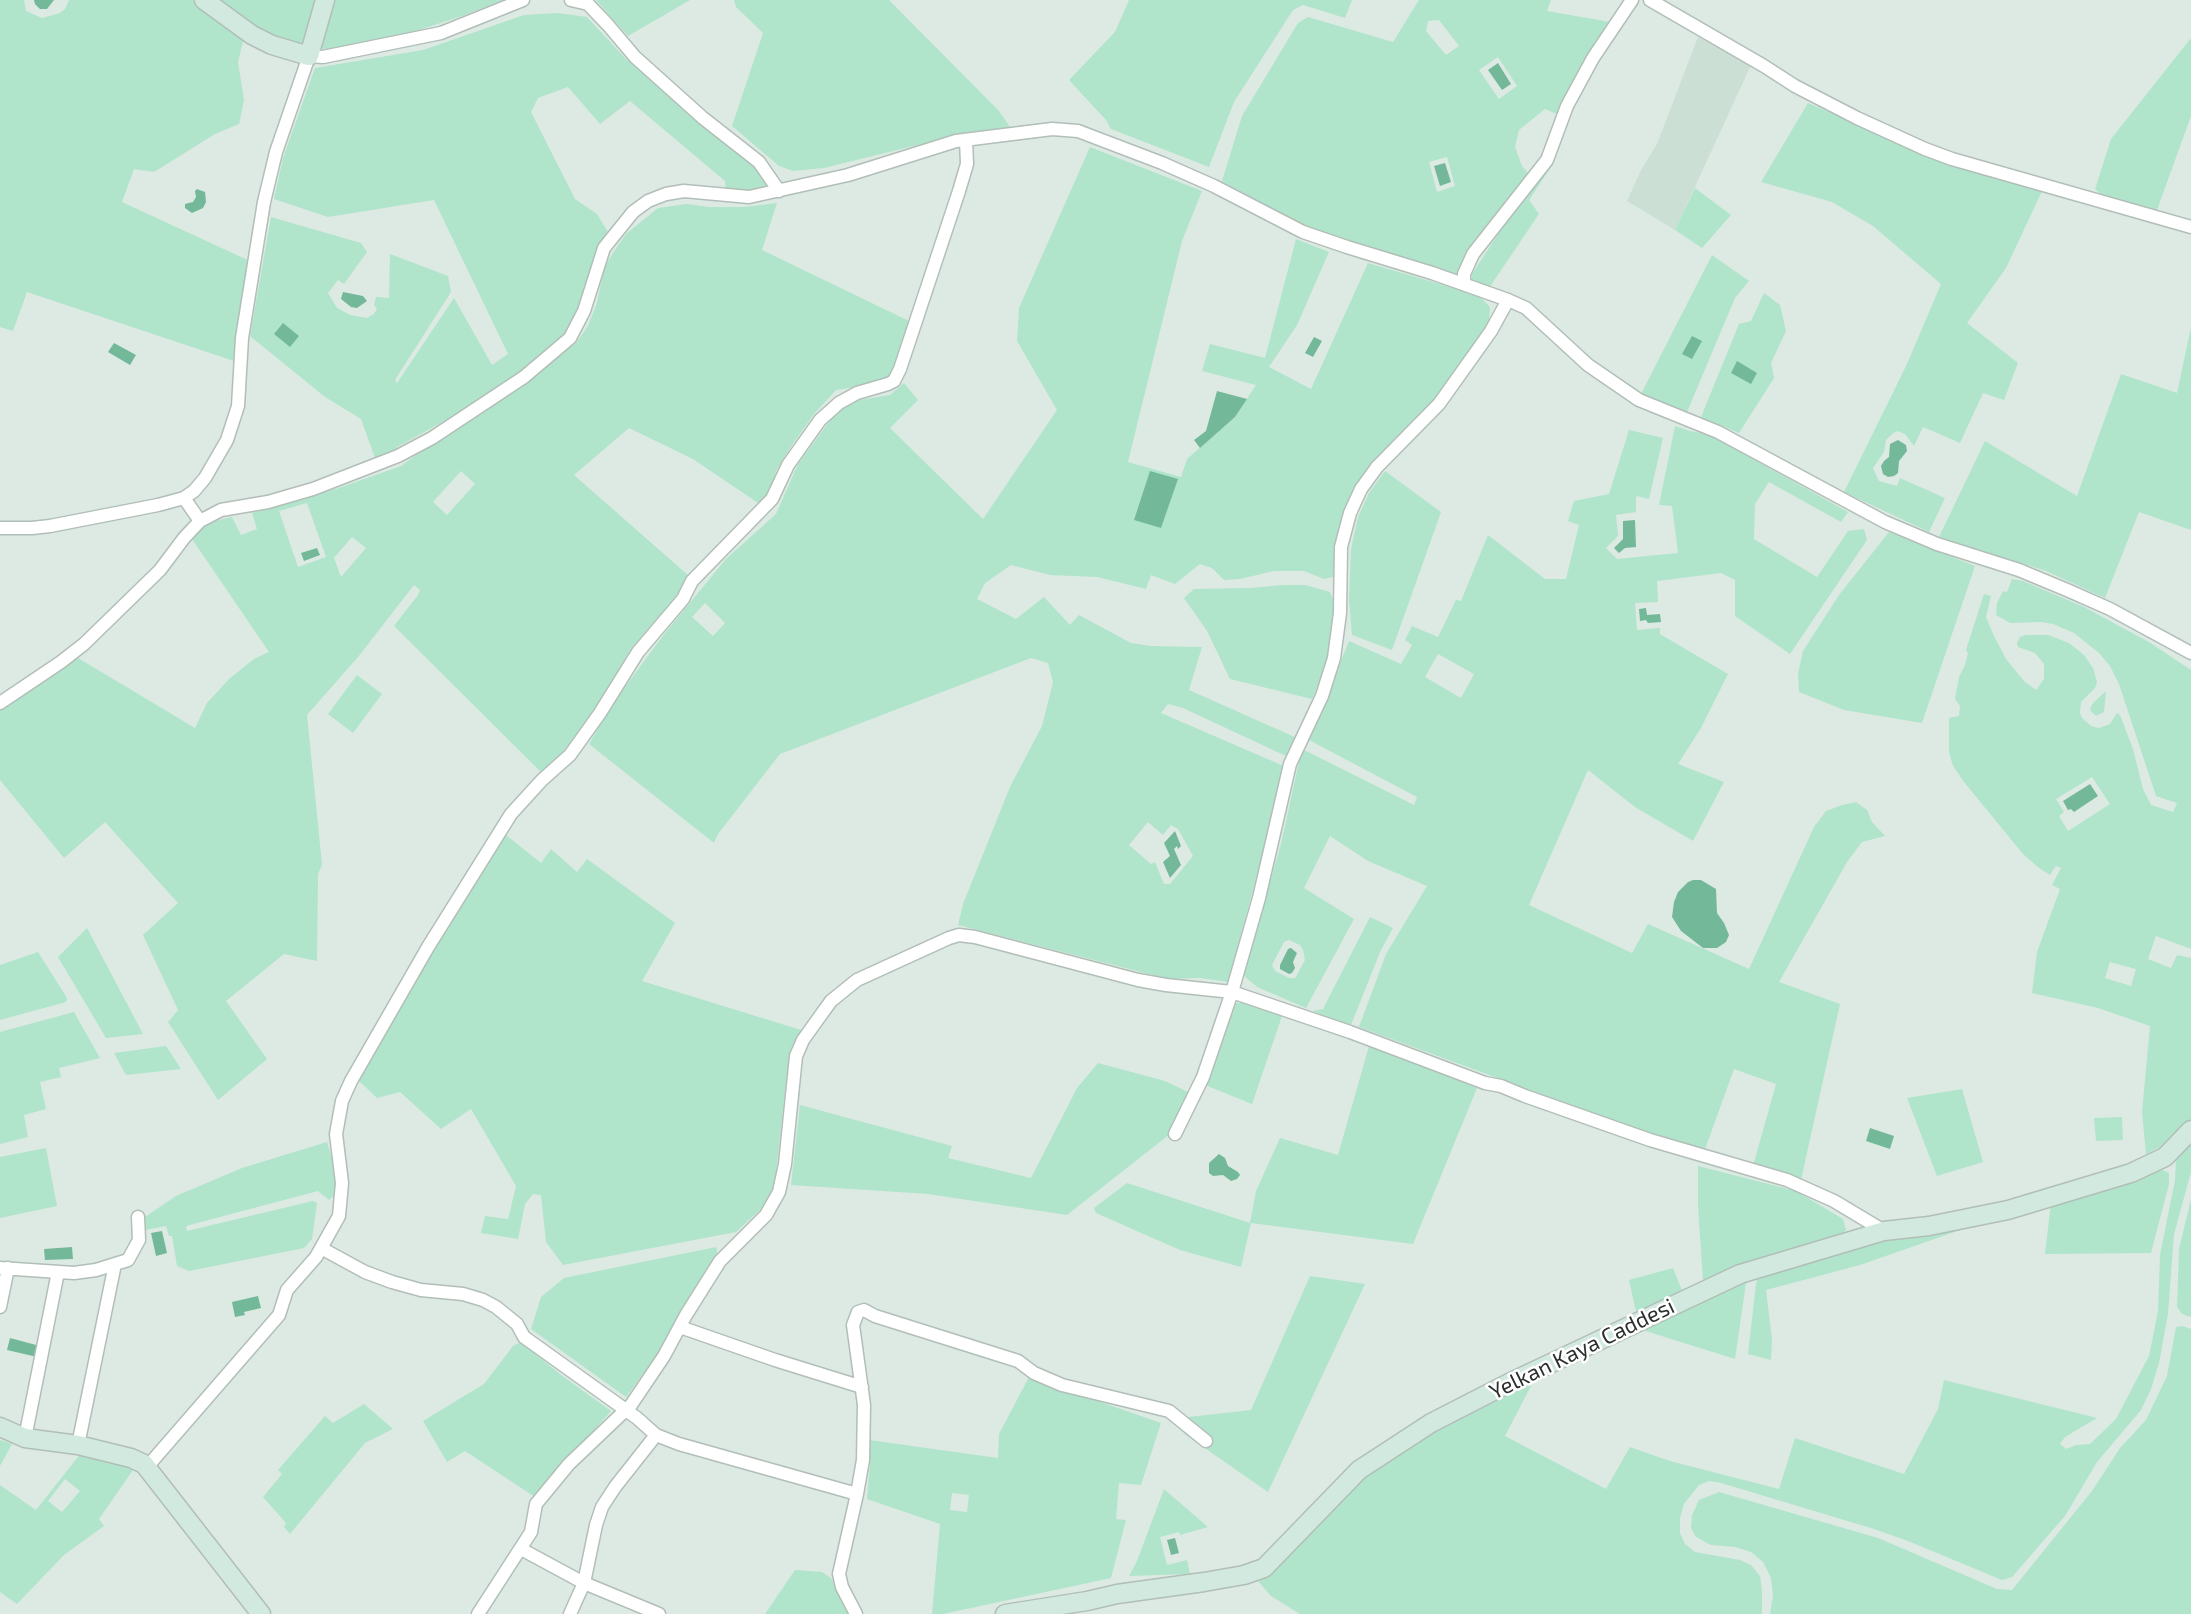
<!DOCTYPE html>
<style>
body{margin:0}
canvas{display:block;background:#dde9e3}
</style>
<canvas width="2191" height="1614"></canvas>
<script>
const ctx = document.querySelector('canvas').getContext('2d');
ctx.lineJoin = 'round';
function fill(path, color) { ctx.fillStyle = color; ctx.fill(path, 'evenodd'); }
const poly = rows => new Path2D(rows.map(r => 'M' + r).join(''));
function strokePath(path, color, width, dash) { ctx.strokeStyle = color; ctx.lineWidth = width; ctx.lineCap = dash ? 'butt' : 'round'; ctx.setLineDash(dash || []); ctx.stroke(path); }
function label(font, color, halo, rows, align = 'center') {
  ctx.font = font + ' "Exo 2",sans-serif'; ctx.lineWidth = 5; ctx.setLineDash([]); ctx.textBaseline = 'middle'; ctx.strokeStyle = halo; ctx.fillStyle = color; for (const [text, x, y, turn = 0] of rows) {
    ctx.save(); ctx.translate(x, y); ctx.rotate((+turn || 0) * Math.PI / 180); ctx.textAlign = isNaN(turn) ? turn : align; if (halo) ctx.strokeText(text, 0, 0); ctx.fillText(text, 0, 0); ctx.restore();
  }
}
fill(poly([
 [1698,37,1751,65,1675,230,1627,201,1641,170,1657,144]
]), '#cbdfd5');
fill(poly([
 [0,0,24,0,26,11,42,18,60,13,65,9,69,0,194,0,244,37,238,62,244,100,239,124,215,134,154,172,134,169,122,202,252,262,234,361,27,292,13,331,0,327],
 [212,0,317,0,301,45,249,27],
 [335,0,504,0,459,17,416,31,330,50,320,48],
 [596,0,690,0,628,36],
 [734,0,889,0,999,111,1010,127,958,135,824,168,793,171,779,166,732,126,763,33,736,7],
 [1129,0,1352,0,1345,18,1303,5,1293,10,1234,102,1209,167,1111,129,1106,120,1069,80,1115,32],
 [1419,0,1551,0,1547,11,1610,22,1559,115,1545,109,1519,130,1515,147,1522,166,1528,173,1478,239,1466,251,1457,276,1307,229,1222,181,1242,116,1298,23,1308,17,1393,42],
 [1439,20,1459,46,1446,55,1426,31,1428,21],
 [1498,57,1517,86,1499,99,1479,70],
 [1447,157,1455,186,1437,192,1429,162],
 [558,13,587,17,626,59,756,167,769,188,750,192,726,191,725,181,630,101,600,124,568,87,538,98,531,112,575,199,597,214,608,232,597,247,579,313,567,334,518,373,466,409,397,447,396,451,375,458,361,419,325,397,250,336,271,217,361,243,367,252,344,284,338,280,328,293,337,308,350,315,367,318,374,314,377,309,374,305,376,297,389,298,390,254,448,276,451,292,395,380,397,383,454,298,492,365,508,354,434,200,328,217,274,199,283,158,315,68,423,50,524,15],
 [2191,38,2191,116,2157,210,2103,196,2095,189,2111,139],
 [1808,103,1949,165,2043,189,2006,268,1967,323,2018,363,2004,400,1983,393,1960,443,1923,427,1914,446,1905,434,1897,431,1892,434,1886,440,1884,452,1873,468,1879,481,1897,486,1900,478,1945,498,1929,532,1844,492,1907,364,1941,284,1873,226,1832,202,1761,182],
 [1090,147,1202,191,1182,241,1128,462,1181,477,1187,459,1235,417,1256,385,1202,371,1210,344,1265,358,1296,239,1329,252,1297,325,1269,367,1311,389,1368,263,1460,290,1481,298,1490,307,1489,322,1482,336,1437,399,1358,487,1337,570,1333,577,1324,579,1304,571,1274,571,1240,579,1224,580,1212,568,1200,564,1175,584,1151,575,1146,589,1097,577,1050,575,1011,565,985,583,977,599,1016,619,1044,597,1070,625,1079,615,1131,643,1150,646,1202,647,1189,690,1297,738,1290,754,1286,756,1183,708,1168,704,1161,713,1286,767,1228,982,1200,978,1168,979,958,925,963,904,1010,787,1042,726,1053,682,1048,663,1031,658,780,754,718,834,714,843,589,744,613,703,665,633,726,559,776,514,798,464,834,415,847,402,890,395,904,383,918,400,890,428,983,519,1057,410,1017,341,1019,308],
 [705,603,725,623,713,636,692,617],
 [1148,822,1163,835,1171,825,1178,829,1193,856,1170,884,1164,884,1155,862,1151,864,1129,845],
 [1549,165,1551,167,1529,200,1539,214,1489,288,1472,281,1472,274,1523,196],
 [1695,188,1731,215,1702,248,1675,230],
 [777,203,762,250,911,322,893,372,882,383,836,390,814,414,790,448,776,471,769,495,761,505,693,459,629,428,574,475,689,576,683,588,630,650,598,706,558,758,542,773,394,626,418,595,420,590,414,585,358,657,307,715,322,865,318,874,317,961,284,954,226,1001,267,1059,218,1100,168,1022,178,1010,143,935,178,903,105,822,64,858,0,780,0,711,78,658,195,728,207,703,229,679,254,659,269,652,192,539,201,530,211,522,232,517,241,535,257,529,252,513,339,488,401,466,433,443,523,384,576,343,588,326,597,303,604,268,613,253,626,234,658,208,687,204,709,207,744,207],
 [461,471,475,484,447,515,433,502],
 [307,503,326,557,298,567,279,511],
 [352,537,366,548,341,577,334,558],
 [1712,255,1749,281,1735,298,1687,412,1641,394],
 [1764,293,1780,305,1786,331,1771,363,1774,378,1739,433,1701,417,1739,324,1751,321],
 [2191,327,2191,530,2139,512,2105,598,2046,571,1939,537,1985,441,2077,496,2121,374,2177,393],
 [1675,426,1690,431,1708,434,1848,512,1841,522,1769,482,1755,504,1754,539,1817,577,1848,531,1864,529,1867,540,1790,654,1735,616,1735,580,1721,573,1657,581,1658,602,1635,603,1637,630,1660,628,1660,634,1728,674,1701,728,1678,764,1724,782,1693,841,1635,807,1588,770,1529,905,1632,953,1648,924,1749,969,1814,827,1826,811,1842,805,1856,802,1867,810,1872,822,1885,836,1862,842,1847,862,1779,982,1840,1004,1801,1180,1753,1166,1776,1084,1734,1069,1704,1152,1579,1108,1359,1027,1386,954,1427,886,1368,861,1330,836,1304,888,1354,919,1306,1008,1257,987,1243,975,1281,844,1299,762,1304,750,1414,805,1417,797,1309,740,1349,641,1401,664,1412,645,1405,640,1412,626,1438,637,1456,600,1461,601,1488,535,1545,579,1566,579,1579,525,1568,521,1574,501,1609,494,1629,430,1663,438,1649,499,1636,496,1636,512,1616,515,1618,536,1606,548,1617,559,1678,553,1672,506,1659,505],
 [1438,654,1474,674,1461,698,1425,677],
 [1289,940,1300,945,1303,950,1305,960,1295,978,1289,978,1275,971,1272,965,1284,942],
 [1385,471,1441,512,1392,650,1352,635,1349,600,1351,549,1358,517,1369,493],
 [1889,532,1975,566,1922,723,1844,710,1799,692,1798,674,1803,651,1839,595],
 [2012,579,2023,581,2084,607,2149,642,2191,670,2191,949,2156,936,2148,959,2171,968,2177,955,2191,958,2191,1120,2160,1147,2146,1154,2142,1112,2150,1026,2098,1008,2032,993,2037,952,2060,889,2052,885,2061,868,2056,866,2050,875,2039,868,2023,854,1964,782,1953,766,1949,752,1949,718,1959,716,1960,706,1955,699,1959,677,1965,665,1968,653,1966,650,1984,594,1991,596,1986,617,1994,636,2006,659,2024,681,2036,690,2044,679,2044,664,2035,653,2018,647,2017,643,2020,637,2026,635,2048,635,2069,643,2084,655,2093,668,2097,682,2095,688,2081,702,2080,713,2082,718,2091,726,2099,728,2110,724,2117,713,2120,715,2133,749,2143,789,2151,805,2173,812,2177,803,2156,796,2119,684,2110,666,2099,653,2074,633,2053,624,2041,622,2010,623,1996,615,1997,603,2003,591,2007,592],
 [2092,777,2110,804,2068,831,2059,816,2064,812,2056,799],
 [2110,962,2136,969,2131,986,2105,978],
 [1283,585,1305,585,1330,592,1335,604,1331,653,1312,699,1230,679,1207,631,1184,598,1194,589,1250,588],
 [357,675,382,694,353,733,328,714],
 [2106,691,2104,712,2096,716,2090,710,2091,707,2093,703],
 [506,835,541,863,551,849,577,872,587,859,675,923,642,981,801,1030,787,1073,774,1190,763,1207,736,1232,563,1265,546,1242,541,1195,533,1194,525,1204,518,1239,481,1233,485,1216,508,1219,516,1186,471,1109,441,1129,400,1092,377,1098,358,1080,433,950],
 [1370,917,1393,928,1380,952,1351,1025,1324,1017,1313,1011,1323,1009],
 [87,928,143,1034,106,1038,58,957],
 [38,952,67,998,66,1002,0,1020,0,965],
 [1244,1002,1282,1016,1252,1104,1205,1085,1233,1004],
 [74,1012,100,1058,59,1068,61,1077,40,1082,46,1109,24,1115,28,1137,0,1144,0,1032],
 [166,1046,181,1069,126,1075,114,1053],
 [1369,1046,1477,1088,1413,1244,1251,1223,1241,1267,1180,1250,1096,1213,1094,1208,1127,1183,1250,1223,1256,1191,1280,1138,1338,1155],
 [1098,1063,1165,1081,1190,1093,1170,1134,1067,1215,928,1194,791,1185,800,1105,952,1146,948,1158,1031,1178,1077,1088],
 [1962,1089,1983,1162,1937,1176,1907,1098],
 [2122,1117,2123,1140,2096,1141,2094,1118],
 [2191,1137,2191,1172,2174,1234,2168,1314,2159,1363,2151,1389,2141,1410,2097,1462,2065,1516,2012,1577,2002,1580,1908,1541,1874,1529,1721,1483,1709,1481,1699,1485,1684,1504,1680,1518,1680,1533,1685,1544,1695,1552,1740,1560,1751,1565,1760,1576,1762,1591,1762,1614,1300,1614,1271,1596,1258,1581,1269,1577,1371,1470,1432,1431,1532,1384,1505,1436,1606,1489,1630,1447,1670,1461,1779,1489,1795,1438,1904,1474,1938,1409,1944,1380,2097,1418,2065,1437,2060,1444,2066,1449,2076,1445,2090,1444,2116,1419,2149,1356,2158,1311,2160,1255,2175,1180,2176,1157],
 [327,1142,339,1181,338,1191,329,1200,318,1191,186,1226,187,1231,313,1201,317,1203,312,1239,304,1248,189,1271,177,1266,172,1236,169,1236,166,1226,146,1230,145,1217,176,1196,242,1168],
 [46,1148,57,1206,0,1218,0,1157],
 [1698,1166,1796,1191,1843,1219,1846,1230,1840,1237,1752,1260,1703,1280,1698,1207],
 [2155,1167,2169,1173,2169,1184,2151,1253,2045,1254,2051,1203],
 [2191,1199,2191,1317,2182,1314,2177,1307,2179,1249],
 [1986,1221,1860,1265,1766,1290,1772,1339,1771,1360,1748,1354,1756,1284,1760,1272,1888,1234],
 [716,1247,718,1256,658,1353,626,1397,531,1329,541,1297,564,1278],
 [1673,1268,1683,1293,1637,1316,1629,1280],
 [1310,1276,1365,1284,1268,1492,1186,1435,1171,1419,1251,1410],
 [1742,1279,1746,1283,1735,1359,1636,1328],
 [2182,1326,2191,1329,2191,1614,1770,1614,1773,1596,1771,1578,1763,1562,1751,1552,1735,1547,1711,1545,1696,1537,1691,1528,1692,1515,1699,1500,1719,1492,1878,1538,1997,1589,2012,1590,2092,1491,2120,1448,2146,1420,2167,1376,2176,1327],
 [521,1342,561,1375,611,1411,535,1497,465,1451,447,1462,423,1421,484,1384,513,1346],
 [1029,1377,1161,1423,1141,1485,1119,1483,1116,1519,1126,1520,1111,1578,943,1614,932,1614,940,1524,867,1499,870,1462,869,1440,998,1458,999,1434],
 [952,1493,969,1495,967,1512,950,1510],
 [364,1404,393,1429,365,1443,290,1534,284,1527,286,1523,263,1497,282,1474,278,1470,325,1416,333,1423],
 [0,1440,12,1444,0,1466],
 [81,1453,128,1466,133,1470,99,1519,104,1526,64,1555,17,1604,0,1592,0,1485,36,1510],
 [65,1479,80,1491,62,1512,48,1501],
 [1164,1489,1208,1527,1180,1535,1179,1532,1160,1537,1167,1565,1187,1560,1190,1574,1129,1576,1137,1561],
 [795,1570,822,1572,831,1578,848,1614,765,1614]
]), '#b0e5cb');
fill(poly([
 [34,0,54,0,47,9,40,9,35,4],
 [1498,63,1511,84,1502,90,1488,70],
 [1445,163,1451,182,1440,186,1434,166],
 [197,189,205,192,206,202,203,208,192,213,185,208,185,204,193,202,196,197,195,191],
 [343,292,363,296,367,301,357,308,351,307,341,299],
 [283,323,299,336,290,347,274,334],
 [1692,336,1702,341,1692,359,1682,354],
 [1314,337,1322,341,1313,357,1305,353],
 [114,343,136,355,130,365,108,352],
 [1737,361,1757,373,1751,384,1731,373],
 [1217,391,1247,399,1235,417,1200,448,1194,440,1206,431],
 [1898,440,1906,445,1907,451,1899,461,1898,473,1894,476,1888,477,1883,474,1881,466,1884,461,1889,457,1890,444],
 [1150,471,1178,479,1161,528,1134,520],
 [1635,520,1636,547,1625,548,1619,553,1614,548,1623,539,1623,521],
 [317,548,320,555,304,561,301,553],
 [1646,608,1647,615,1660,614,1661,622,1648,623,1646,620,1640,621,1639,609],
 [2090,784,2098,796,2074,812,2071,809,2068,810,2063,801],
 [1175,831,1181,846,1178,849,1177,846,1174,849,1181,865,1170,878,1163,862,1170,856,1164,843],
 [1693,880,1701,880,1716,889,1717,913,1724,923,1729,935,1726,942,1717,948,1703,948,1681,931,1672,917,1674,902,1678,892,1688,882],
 [1291,948,1297,953,1293,962,1295,968,1292,973,1289,974,1280,969,1280,965,1288,949],
 [1870,1128,1894,1136,1890,1149,1866,1141],
 [1219,1154,1225,1158,1228,1166,1238,1172,1240,1175,1237,1179,1231,1181,1223,1175,1213,1176,1209,1173,1209,1163],
 [162,1231,167,1253,156,1256,151,1233],
 [72,1247,73,1259,45,1260,44,1249],
 [258,1296,261,1308,244,1312,245,1315,235,1317,232,1302],
 [10,1338,40,1346,37,1357,7,1350],
 [1175,1538,1179,1553,1171,1555,1167,1540]
]), '#73b999');
const street = poly([
 [571,0,588,4,608,25,635,57,703,118,759,162,779,191],
 [1650,0,1764,66,1795,86,1857,118,1925,149,1952,159,2191,227],
 [1464,284,1464,274,1473,254,1547,160,1567,106,1593,58,1632,0],
 [184,498,200,521],
 [0,528,32,528,50,526,158,505,184,498,194,491,205,478,227,440,238,406,242,338,264,202,276,152,309,56,323,57,441,33,523,0],
 [0,703,61,662,84,644,160,570,184,538,200,521,221,510,268,502,313,489,398,456,432,438,524,377,570,338,584,311,604,248,633,212,648,201,666,194,684,191,749,197,848,175,956,141,1052,129,1078,131,1162,163,1214,186,1303,232,1347,247,1432,273,1508,300,1526,308,1588,365,1639,400,1718,432,1885,522,1937,544,2019,570,2067,590,2110,609,2191,653],
 [1175,1134,1203,1077,1232,992,1259,898,1290,764,1322,696,1334,658,1340,613,1341,547,1350,513,1361,489,1377,467,1439,404,1491,331,1508,300],
 [321,1248,365,1272,392,1282,421,1290,463,1294,483,1300,496,1307,517,1324,524,1337,637,1418,656,1435,679,1444,857,1494,839,1574,842,1587,856,1614],
 [0,1268,74,1273,96,1270,128,1260,139,1240,138,1217],
 [0,1307,8,1268],
 [680,1327,775,1360,862,1387],
 [25,1438,58,1272],
 [78,1445,115,1264],
 [147,1467,279,1315,287,1290,316,1257,339,1216,342,1183,336,1134,342,1101,351,1081,428,947,511,814,542,780,570,755,600,713,638,652,683,599,692,581,772,499,788,465,820,420,839,403,857,393,888,384,894,381,900,369,959,191,967,164,966,140],
 [857,1494,863,1460,864,1405,853,1325,858,1312,864,1310,875,1316,1018,1361,1034,1373,1062,1385,1169,1411,1206,1441],
 [521,1549,584,1583,659,1614],
 [478,1614,531,1532,536,1504,569,1464,631,1405,664,1356,686,1315,720,1261,766,1215,779,1192,785,1164,796,1056,803,1040,818,1019,831,1001,857,980,949,938,959,935,975,937,1138,980,1166,985,1232,992,1350,1032,1485,1083,1501,1086,1525,1096,1650,1140,1787,1180,1834,1201,1884,1231],
 [570,1614,584,1583,596,1525,602,1507,615,1487,656,1435]
]);
const secondary = poly([
 [204,0,252,35,272,45,309,56,325,0],
 [0,1427,25,1438,78,1445,131,1458,144,1464,261,1614],
 [1005,1614,1087,1601,1117,1594,1204,1582,1244,1575,1264,1568,1359,1470,1431,1423,1509,1383,1740,1274,1884,1231,1929,1226,2008,1210,2131,1173,2165,1157,2191,1130]
]);
strokePath(street, '#b2beb8', 15);
strokePath(secondary, '#b2beb8', 21);
strokePath(street, '#fff', 12);
strokePath(secondary, '#d1e9df', 18);
label('22px', '#2b2f2d', '#fff', [
 ["Yelkan Kaya Caddesi",1582,1349,-26]
]);
</script>
